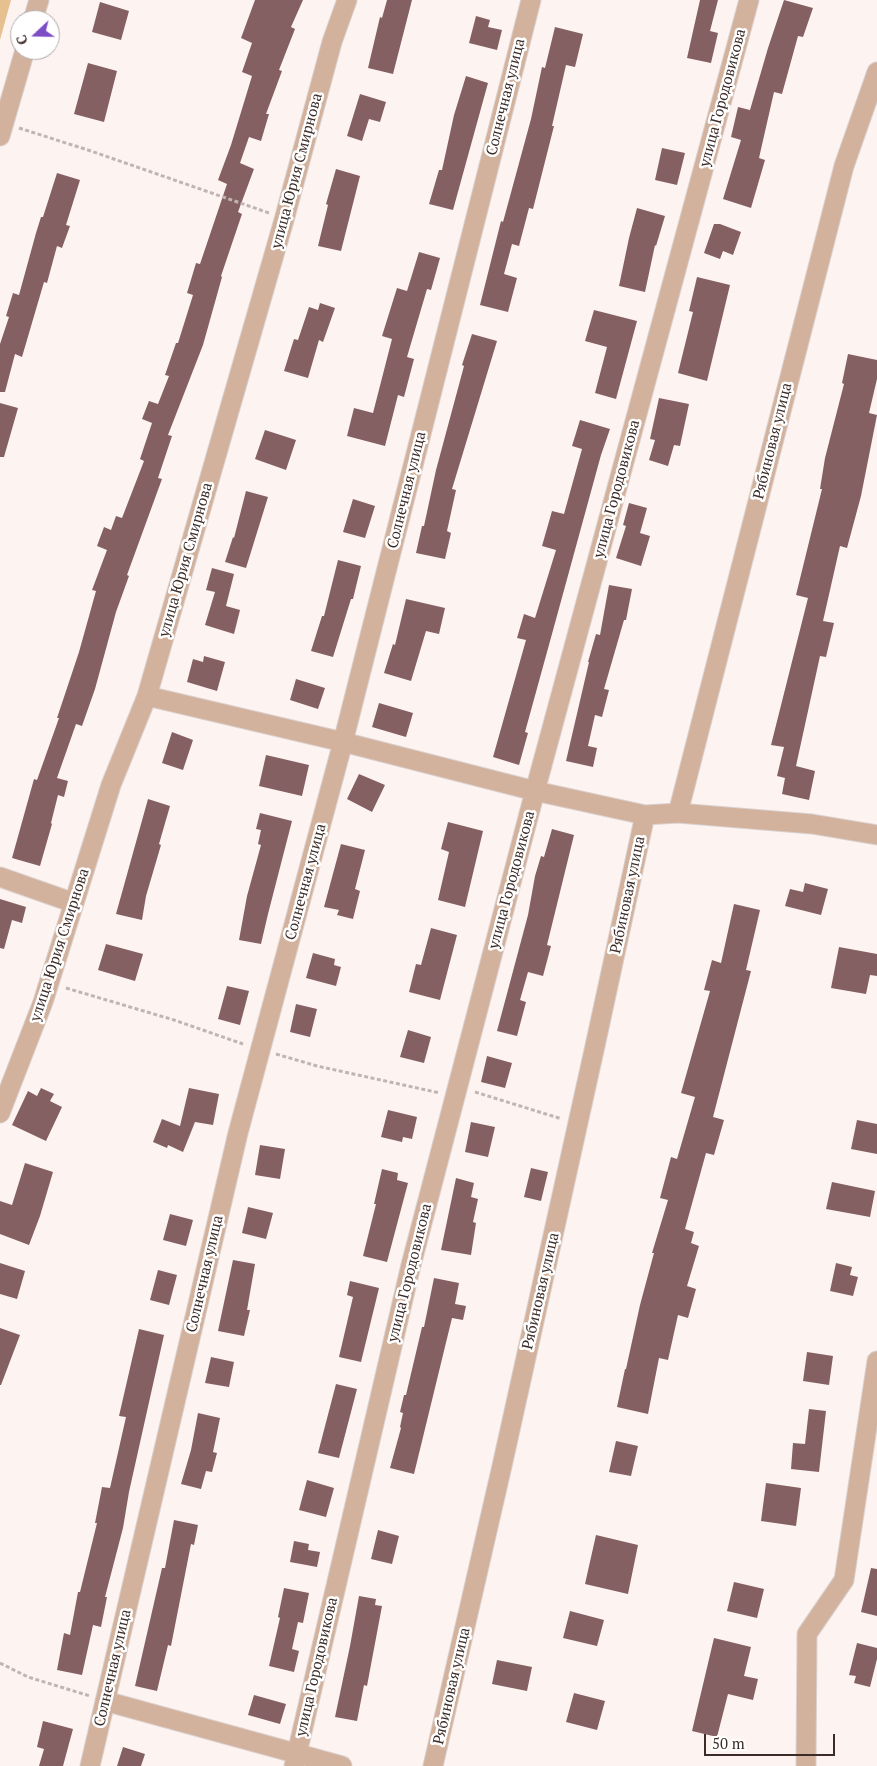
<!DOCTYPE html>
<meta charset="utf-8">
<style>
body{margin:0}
#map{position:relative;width:877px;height:1766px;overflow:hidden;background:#fdf4f2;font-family:"PT Serif",serif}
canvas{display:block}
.north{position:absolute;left:10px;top:10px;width:50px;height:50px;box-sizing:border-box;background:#fff;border:1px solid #b1aba9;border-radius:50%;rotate:249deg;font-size:14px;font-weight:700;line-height:20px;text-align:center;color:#3c2c28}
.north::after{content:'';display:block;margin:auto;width:18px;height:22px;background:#7d4dc6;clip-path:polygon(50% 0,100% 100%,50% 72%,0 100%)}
.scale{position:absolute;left:704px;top:1734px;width:131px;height:22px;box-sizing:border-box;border:2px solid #3c2c28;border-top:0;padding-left:6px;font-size:15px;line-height:18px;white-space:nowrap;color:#3c2c28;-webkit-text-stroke:4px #fff;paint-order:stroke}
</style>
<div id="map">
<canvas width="877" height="1766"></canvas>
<div class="north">С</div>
<div class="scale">50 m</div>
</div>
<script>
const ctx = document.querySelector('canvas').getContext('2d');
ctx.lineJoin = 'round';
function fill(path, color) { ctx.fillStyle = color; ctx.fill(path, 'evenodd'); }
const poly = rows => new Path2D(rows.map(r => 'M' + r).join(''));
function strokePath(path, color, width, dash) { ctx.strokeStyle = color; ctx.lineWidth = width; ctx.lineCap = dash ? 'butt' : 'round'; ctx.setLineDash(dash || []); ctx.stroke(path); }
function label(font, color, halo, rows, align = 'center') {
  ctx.font = font + ' "PT Serif",serif'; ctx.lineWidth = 5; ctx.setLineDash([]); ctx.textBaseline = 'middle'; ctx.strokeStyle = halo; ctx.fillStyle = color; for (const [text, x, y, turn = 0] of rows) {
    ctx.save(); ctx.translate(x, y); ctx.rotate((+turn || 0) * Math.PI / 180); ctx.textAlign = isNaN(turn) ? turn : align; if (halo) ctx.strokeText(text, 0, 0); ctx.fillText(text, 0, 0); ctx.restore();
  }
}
fill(poly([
 [0,0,11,0,0,40]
]), '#e7c090');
fill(poly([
 [255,0,303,0,291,27,295,29,279,70,282,71,266,114,269,114,261,141,249,137,240,163,254,169,238,212,242,214,221,276,222,277,203,345,168,435,172,436,158,478,162,479,127,575,129,576,116,612,95,689,82,726,76,724,57,778,68,781,64,797,58,795,51,823,52,824,40,866,12,858,34,779,37,780,59,718,57,718,79,652,96,591,92,590,107,550,97,546,104,527,111,530,116,516,122,518,144,461,140,459,152,423,142,419,149,401,158,404,169,376,165,375,176,343,178,343,193,295,187,293,196,263,200,264,227,184,218,180,231,145,252,76,242,72,252,43,241,38],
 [387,0,412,0,393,74,368,68,380,17,382,18],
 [700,0,718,0,710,31,718,33,711,63,687,58],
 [784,0,813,8,803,37,798,36,782,94,774,92,759,158,765,160,751,208,723,199,741,140,731,137,738,107,750,110,768,48],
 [100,2,129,11,121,40,92,32],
 [476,16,490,20,488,27,502,30,497,50,469,43],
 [555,27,583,34,575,67,566,65,552,126,554,126,533,209,529,208,519,246,512,244,504,274,517,278,508,312,480,305,501,221,503,222,531,119,542,67,545,68],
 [88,63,117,71,104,122,74,114],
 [466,76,488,83,453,210,429,204,439,170,442,170,454,115],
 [360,94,386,102,380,122,369,119,362,141,347,136],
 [662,148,685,153,677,185,655,180],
 [336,169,360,176,341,251,318,246,328,205,326,204],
 [57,173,80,180,66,225,70,226,62,248,57,246,47,283,44,282,22,357,15,354,5,392,0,392,0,344,9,317,6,316,13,293,19,295,36,233,41,217,43,217],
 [637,208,665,216,656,246,655,245,645,292,619,286,629,238],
 [714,224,720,224,741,232,733,255,723,251,720,259,704,253],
 [419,252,440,258,431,290,427,289,407,357,414,359,404,397,398,395,385,446,347,436,354,408,373,413,392,339,382,336,397,288,407,291],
 [697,277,730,285,707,381,678,373,693,312,689,311],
 [320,303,335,308,323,342,319,340,308,378,284,371,294,339,298,340,309,307,318,310],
 [594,310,637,321,616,399,595,393,607,347,585,341],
 [472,334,497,341,452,489,456,490,447,531,451,533,445,559,416,553,422,526,424,526,436,470,464,366,462,365],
 [848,354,877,360,877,379,869,413,877,415,861,496,847,548,840,546,823,621,834,623,826,657,820,656,796,766,815,771,809,800,782,794,785,778,777,776,784,747,771,745,808,598,796,595,822,489,820,489,825,458,844,384,842,383],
 [659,398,689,404,680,446,674,445,668,466,649,460,655,440,650,439],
 [0,403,18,408,4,457,0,457],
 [580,420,610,429,601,455,555,623,525,732,528,733,519,765,493,757,526,640,517,638,524,614,535,618,556,550,542,546,552,511,564,514,582,449,572,446],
 [265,430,296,440,286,470,255,459],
 [246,491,268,497,246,568,225,562,233,537,234,538],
 [353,499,375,506,365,538,343,532],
 [629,503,647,508,640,533,650,536,641,566,616,558,626,526,623,525],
 [338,560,361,566,353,599,351,599,333,657,311,651,322,616,324,616],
 [212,568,234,574,226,606,240,610,234,634,205,625,215,592,206,590],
 [609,585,632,589,626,620,624,620,604,689,609,690,602,717,595,715,588,746,597,748,593,767,566,761,589,662,588,662,596,634,600,635],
 [406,599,445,608,439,634,426,631,411,681,384,673,393,644,395,645],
 [204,656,225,662,217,691,187,682,193,659,203,662],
 [296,679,325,688,318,709,290,700],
 [379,703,413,713,406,737,372,727],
 [172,732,193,740,183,770,162,763],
 [266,755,309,765,302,796,259,786],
 [359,774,385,785,372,812,347,799],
 [148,799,170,806,159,844,161,845,146,896,142,920,116,914],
 [260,813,292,821,268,914,261,944,239,940,247,896,261,845,258,844,261,830,256,829],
 [448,822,483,831,465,907,438,900,449,852,441,849],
 [552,829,574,835,547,945,551,946,543,976,528,972,520,1000,526,1002,517,1036,497,1031,528,915,535,876,541,856,544,857],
 [341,844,365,850,355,889,360,891,353,919,337,915,339,910,324,907],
 [805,883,828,889,821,915,785,906,790,889,803,892],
 [0,899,26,907,22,923,12,920,4,949,0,948],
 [734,904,760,910,746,970,751,971,713,1117,724,1120,714,1155,706,1153,685,1229,694,1232,691,1243,699,1246,687,1286,696,1289,688,1318,678,1315,668,1360,659,1358,648,1414,617,1407,625,1369,626,1369,640,1305,654,1253,652,1253,668,1200,660,1198,671,1157,677,1159,695,1097,681,1093,710,991,704,990,712,960,721,963],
 [431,928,457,935,440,1000,409,992,416,964,421,965],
 [106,944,143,954,135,981,98,970],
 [839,947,877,954,877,976,870,975,866,994,831,988],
 [313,953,335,959,334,965,341,967,336,986,306,978],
 [227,986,249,991,240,1025,218,1019],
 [296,1004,317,1009,310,1037,290,1032],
 [408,1030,431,1037,424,1063,400,1057],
 [487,1056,512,1063,505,1088,481,1082],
 [41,1088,54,1094,50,1101,62,1107,46,1141,12,1125,28,1091,37,1096],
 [189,1088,219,1094,213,1125,195,1122,183,1152,168,1145,167,1148,153,1142,162,1119,180,1126],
 [388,1110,417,1117,412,1139,403,1137,402,1142,381,1137],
 [857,1120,877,1124,877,1154,851,1149],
 [471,1122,495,1127,488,1157,465,1152],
 [260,1145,285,1149,280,1179,255,1175],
 [25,1163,53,1172,40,1216,29,1245,0,1234,0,1201,12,1205],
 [531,1168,548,1172,541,1201,524,1197],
 [382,1169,398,1173,397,1180,408,1183,387,1262,363,1256,376,1204,374,1204],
 [456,1178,474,1183,471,1197,478,1199,473,1222,476,1223,471,1255,441,1250],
 [832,1182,875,1191,870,1217,826,1209],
 [248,1207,273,1213,266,1239,242,1233],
 [170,1214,193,1220,186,1246,163,1240],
 [233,1260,255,1264,247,1310,250,1310,244,1336,218,1331],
 [0,1263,25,1271,17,1299,0,1294],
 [836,1263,852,1267,850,1275,858,1277,853,1296,830,1291],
 [158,1270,177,1275,169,1305,150,1300],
 [434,1278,459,1283,455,1304,466,1306,463,1320,452,1318,414,1474,390,1468,401,1428,400,1427,403,1413,400,1412,404,1395,406,1395,422,1327,424,1327],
 [350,1281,379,1288,361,1362,339,1357,353,1297,347,1295],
 [0,1328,20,1335,1,1385,0,1385],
 [139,1329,164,1335,129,1492,123,1528,105,1597,107,1597,101,1627,93,1625,82,1675,57,1670,64,1633,70,1635,78,1592,80,1592,97,1523,95,1523,102,1487,110,1488,126,1417,119,1416],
 [807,1352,833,1356,829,1385,803,1381],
 [211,1357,234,1362,229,1387,205,1383],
 [336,1384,357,1389,339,1458,318,1453],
 [809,1409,826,1411,819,1472,791,1469,793,1443,805,1444],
 [198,1413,220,1418,213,1452,217,1453,212,1472,206,1471,201,1489,181,1484,191,1450],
 [616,1441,638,1446,631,1476,609,1472],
 [307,1480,334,1488,326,1517,299,1510],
 [766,1483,801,1488,796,1526,761,1521],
 [174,1520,198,1525,194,1545,191,1544,171,1646,168,1645,157,1691,135,1686,162,1568,165,1568],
 [378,1530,399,1536,392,1564,371,1559],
 [596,1535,638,1545,628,1594,585,1584],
 [294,1541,309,1544,308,1550,320,1552,317,1567,290,1562],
 [871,1568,877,1569,877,1616,861,1612],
 [734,1582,764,1589,757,1618,727,1611],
 [284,1588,309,1593,303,1623,298,1622,292,1649,299,1651,294,1672,269,1666,280,1618,278,1617],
 [359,1596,376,1599,375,1605,382,1606,367,1686,364,1685,357,1721,335,1717,350,1646],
 [570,1611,604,1620,597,1646,563,1638],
 [714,1638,751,1647,744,1676,758,1679,753,1700,728,1694,717,1737,692,1731],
 [857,1643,877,1648,877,1659,870,1687,854,1683,856,1676,849,1675],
 [497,1660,532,1667,527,1691,492,1684],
 [574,1693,605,1701,597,1730,566,1722],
 [254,1695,286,1704,280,1724,248,1715],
 [43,1721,73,1729,63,1766,39,1766,44,1749,37,1747],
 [123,1747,145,1754,141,1766,117,1766]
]), '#856062');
const minor = poly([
 [33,20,39,0],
 [0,136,25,50],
 [147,696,343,742,535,791,645,815,678,813,812,824,877,835],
 [678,813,844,166,877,72],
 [0,877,74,903],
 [0,1113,43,1002,111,785,147,696,284,220,332,42,347,0],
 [105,1701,342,1766],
 [90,1766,238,1133,343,742,531,0],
 [294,1766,411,1265,535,791,749,0],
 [433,1766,502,1466,595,1046,645,815],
 [806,1766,807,1634,844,1580,877,1361]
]);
strokePath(minor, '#dad0ce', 21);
strokePath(poly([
 [19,128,91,151,269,213],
 [66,988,174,1020,243,1044],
 [276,1054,317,1066,440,1093],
 [475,1092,562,1119],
 [0,1663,28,1677,90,1696]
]), '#c0b5b2', 3, [4, 2.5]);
strokePath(minor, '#d3b29d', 19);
label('15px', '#3c2c28', '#fff', [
 ["Солнечная улица",506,97,-76],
 ["улица Городовикова",723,98,-75],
 ["улица Юрия Смирнова",297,171,-75],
 ["Рябиновая улица",773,441,-76],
 ["улица Городовикова",617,489,-75],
 ["Солнечная улица",407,490,-76],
 ["улица Юрия Смирнова",186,560,-74],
 ["улица Городовикова",512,880,-75],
 ["Солнечная улица",306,882,-75],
 ["Рябиновая улица",628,895,-78],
 ["улица Юрия Смирнова",60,945,-72],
 ["улица Городовикова",410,1273,-76],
 ["Солнечная улица",205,1274,-77],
 ["Рябиновая улица",541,1291,-77],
 ["улица Городовикова",317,1667,-77],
 ["Солнечная улица",113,1668,-77],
 ["Рябиновая улица",452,1686,-77]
]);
</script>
